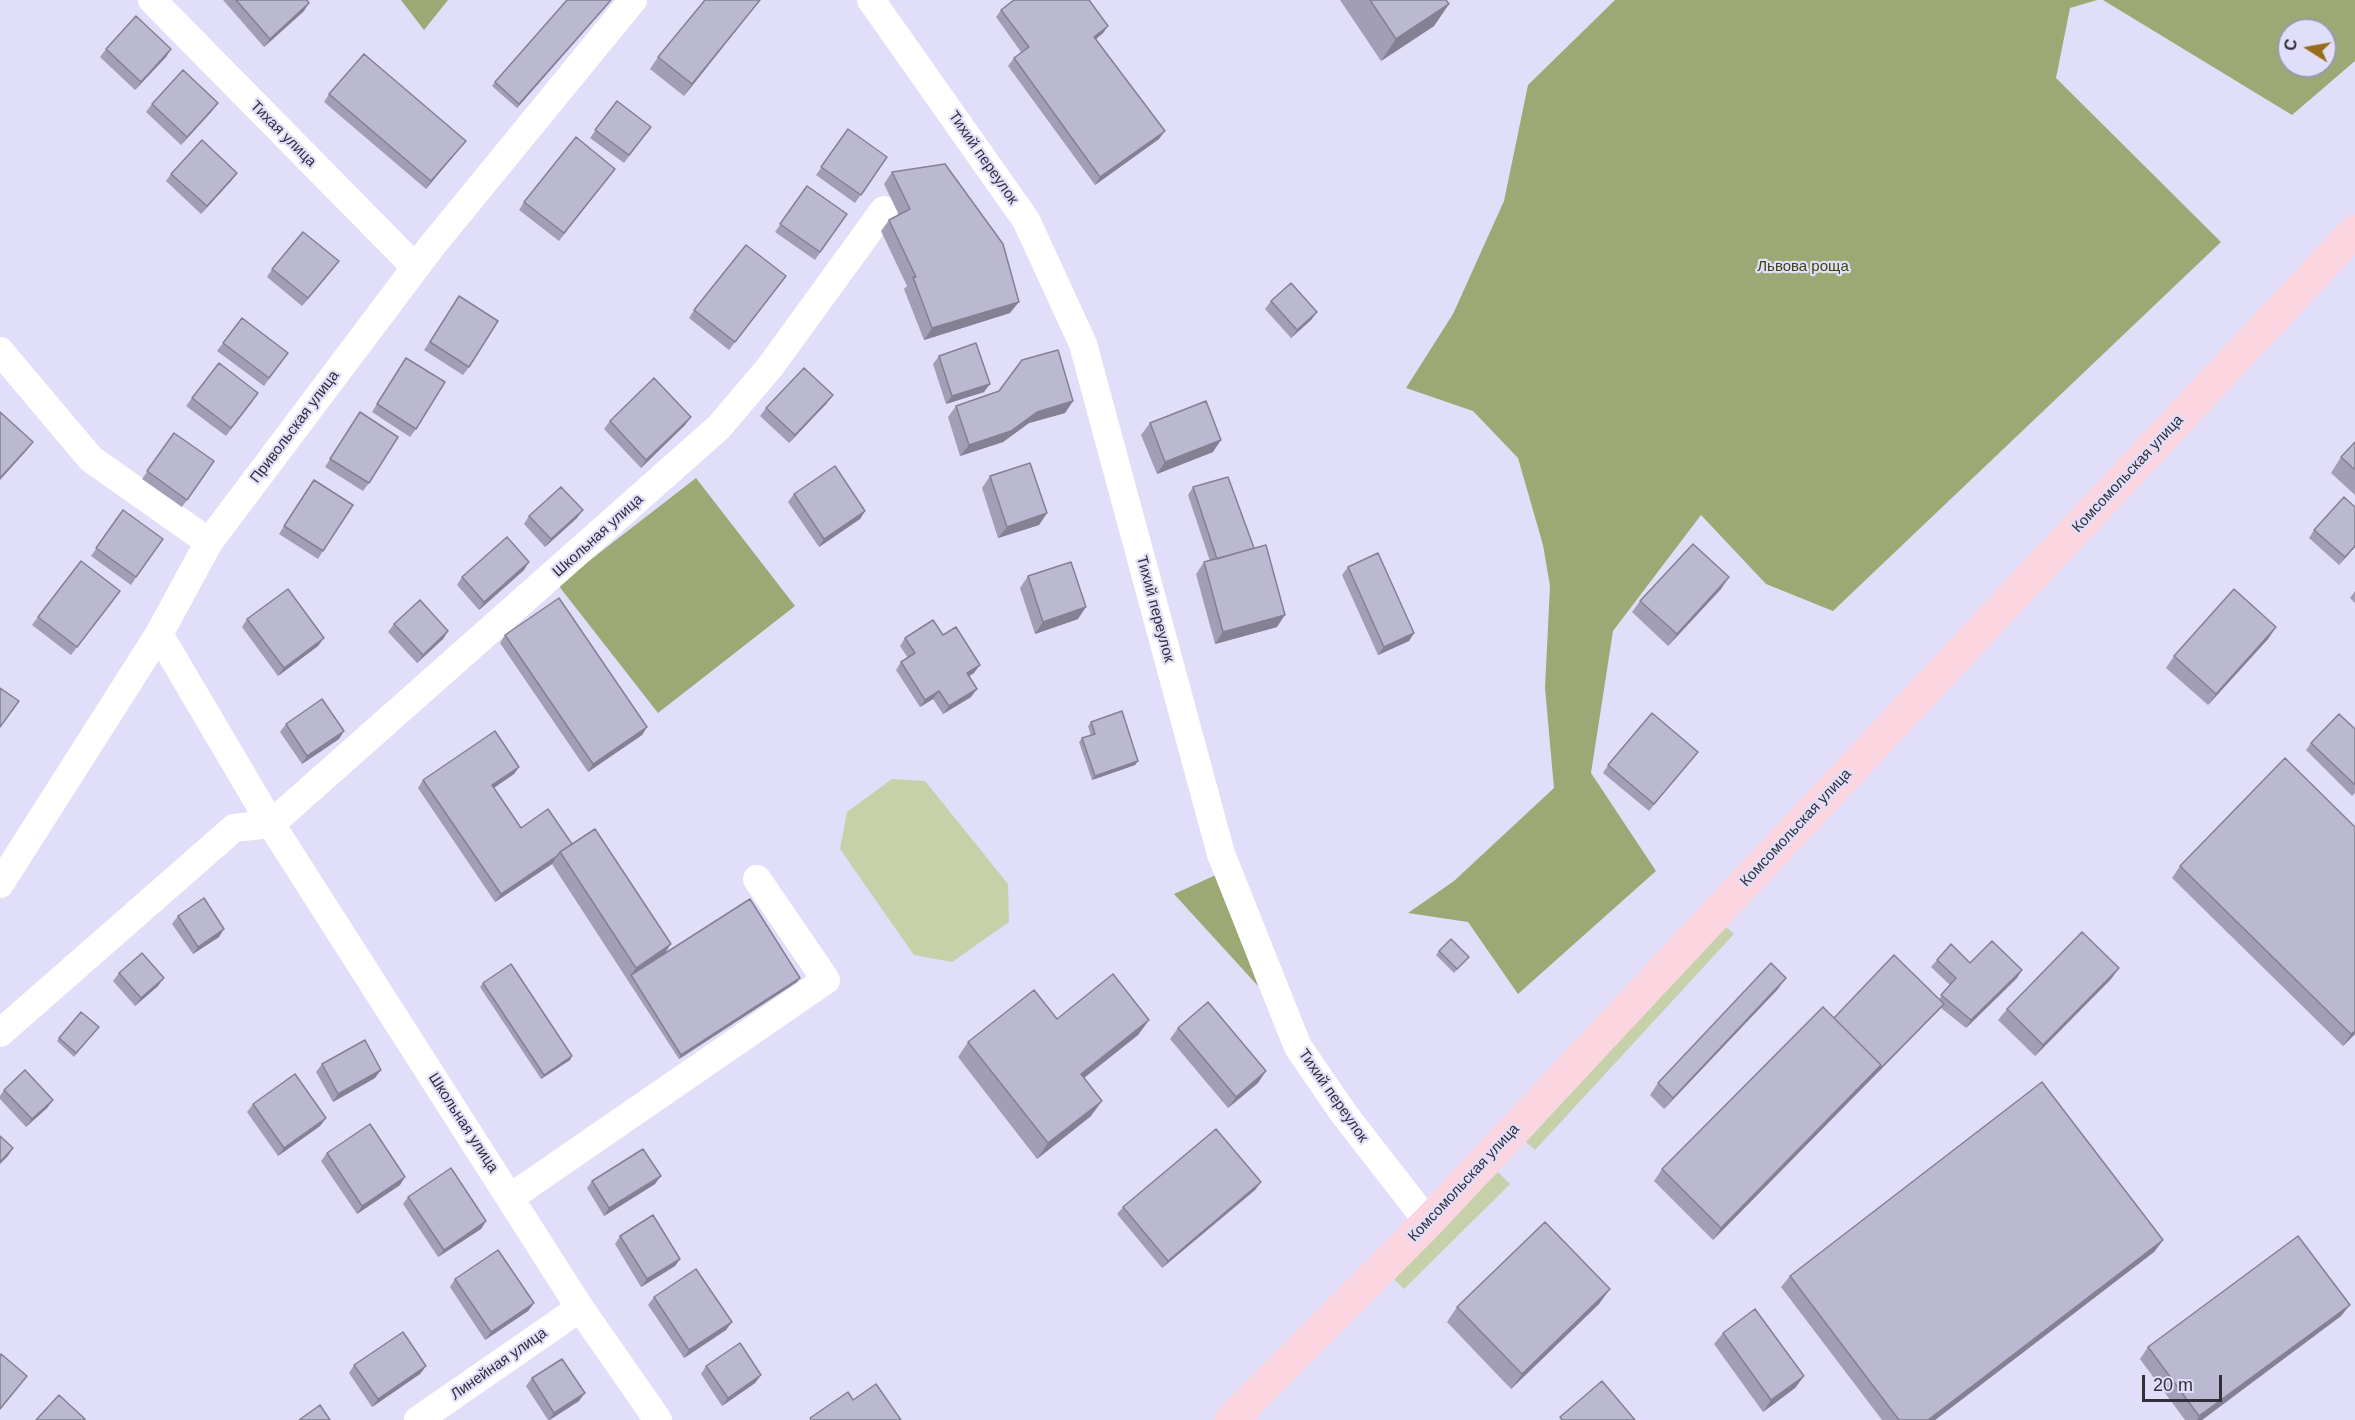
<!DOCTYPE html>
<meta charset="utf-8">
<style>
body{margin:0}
#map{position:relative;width:2355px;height:1420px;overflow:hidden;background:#e1def9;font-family:Arial,sans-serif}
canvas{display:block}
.north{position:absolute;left:2277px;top:18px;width:60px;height:60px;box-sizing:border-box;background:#e1def9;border:2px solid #9b98ad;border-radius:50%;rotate:281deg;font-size:16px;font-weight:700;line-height:24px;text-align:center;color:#31303a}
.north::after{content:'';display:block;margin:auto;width:21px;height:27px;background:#986d1a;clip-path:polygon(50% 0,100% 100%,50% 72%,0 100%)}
.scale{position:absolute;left:2142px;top:1375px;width:80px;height:27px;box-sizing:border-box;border:3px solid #31303a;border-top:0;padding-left:8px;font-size:18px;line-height:21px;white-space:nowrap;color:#31303a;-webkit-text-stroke:4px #e1def9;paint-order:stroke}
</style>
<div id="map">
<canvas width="2355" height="1420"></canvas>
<div class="north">С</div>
<div class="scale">20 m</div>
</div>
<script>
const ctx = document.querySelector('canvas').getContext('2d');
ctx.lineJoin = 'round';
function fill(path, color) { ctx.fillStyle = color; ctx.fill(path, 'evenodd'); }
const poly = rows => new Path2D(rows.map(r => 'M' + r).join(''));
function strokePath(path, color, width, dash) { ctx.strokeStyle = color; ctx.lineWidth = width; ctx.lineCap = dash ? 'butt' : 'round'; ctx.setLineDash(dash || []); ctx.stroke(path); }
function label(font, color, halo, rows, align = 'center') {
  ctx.font = font + ' Arial,sans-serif'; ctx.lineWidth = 4.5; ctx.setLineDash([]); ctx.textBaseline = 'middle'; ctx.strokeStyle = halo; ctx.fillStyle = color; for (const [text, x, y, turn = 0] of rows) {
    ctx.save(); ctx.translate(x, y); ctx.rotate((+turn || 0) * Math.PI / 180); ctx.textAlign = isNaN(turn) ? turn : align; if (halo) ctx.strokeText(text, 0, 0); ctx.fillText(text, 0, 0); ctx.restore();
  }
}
fill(poly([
 [892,779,925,781,1008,884,1009,922,952,962,914,955,840,849,847,812],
 [1725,926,1734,934,1535,1150,1526,1142],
 [1498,1172,1510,1184,1404,1289,1392,1277]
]), '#c6d0a9');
fill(poly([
 [401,0,448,0,424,30],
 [1615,0,2097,0,2070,8,2056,78,2221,242,1833,611,1766,584,1701,515,1613,631,1591,773,1656,871,1518,994,1468,922,1408,913,1454,881,1554,788,1545,688,1550,586,1543,545,1518,458,1473,411,1406,388,1453,314,1504,201,1528,85],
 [2103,0,2355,0,2355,61,2292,115],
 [2289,30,2325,30,2325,66,2289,66],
 [696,478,795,606,658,713,558,585],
 [1218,874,1258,986,1174,894]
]), '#9da974');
strokePath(poly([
 [152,0,415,267],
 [871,0,1026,220,1083,344,1221,854,1298,1047,1344,1114,1428,1222],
 [0,351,91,459,209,542],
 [159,634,271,824,580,1308,658,1420],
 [0,884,159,634,209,542,431,247,633,0],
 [0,1033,234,828,271,824,719,427,770,367,884,210],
 [511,1197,826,980,757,879],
 [418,1420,580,1308]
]), '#fff', 28);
strokePath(poly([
 [1231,1420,1428,1222,2355,231]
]), '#fbd6e1', 33);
fill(poly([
 [223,0,307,0,304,11,264,47],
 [760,0,684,96,650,69,658,57],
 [1340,0,1446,0,1449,4,1434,26,1381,61],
 [609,3,517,108,492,86,495,82],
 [1001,10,1108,26,1103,33,1096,39,1159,139,1095,185,1008,66,1014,58,1021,52,996,17],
 [106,49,171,49,166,57,135,90,100,57],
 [329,94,460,148,426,189,324,102],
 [617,101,651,127,624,163,590,138],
 [152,104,212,111,181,145,146,112],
 [848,129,887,157,855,203,816,175],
 [892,172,1010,313,924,340,904,289,907,286,881,231,889,220,899,215,884,184],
 [237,173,231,181,201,214,166,181,171,174],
 [609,177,559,241,519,210,524,202],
 [807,186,847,214,815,260,775,232],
 [272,269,333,269,302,306,267,277],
 [786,276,729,350,689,318,694,310],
 [1271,301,1317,312,1311,320,1291,338,1265,309],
 [454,304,469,367,463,375,424,350],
 [242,318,288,353,264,386,217,351],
 [939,356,984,392,946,404,933,364],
 [406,358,416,429,410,437,372,412],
 [192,398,253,401,226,436,186,406],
 [1073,401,1065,413,1029,423,1003,442,960,456,948,417,956,406],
 [827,403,789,443,760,416,766,408],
 [360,412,369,483,363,491,325,467],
 [691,417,685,425,641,468,604,429,610,421],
 [1150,423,1213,452,1157,474,1141,435],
 [174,433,214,461,182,507,142,479],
 [2355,442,2355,495,2331,473,2341,457],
 [990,476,1047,513,1039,525,998,538,982,488],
 [1193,487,1277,627,1215,644,1196,574,1204,562,1210,561,1188,495],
 [308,488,323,551,318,559,279,534],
 [794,494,865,511,860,519,819,547,788,502],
 [2355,507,2355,547,2339,565,2309,538,2314,530],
 [123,510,163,539,131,585,91,556],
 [529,516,577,518,545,547,524,524],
 [1348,567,1414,633,1409,641,1378,655,1342,575],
 [524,570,479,610,457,585,462,577],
 [1028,576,1078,619,1035,634,1020,588],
 [1721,589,1668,646,1632,612,1640,601],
 [2355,591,2355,603,2350,598],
 [114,599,71,655,32,625,38,617],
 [247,619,318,646,278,676,242,627],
 [394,624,448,631,443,639,417,663,388,632],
 [2276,627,2268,639,2208,705,2166,668,2174,656],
 [505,635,647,727,642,735,588,772,500,643],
 [943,635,974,673,969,676,971,697,943,714,933,699,920,707,896,670,901,662,908,658,900,646,905,638],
 [1091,722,1138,761,1135,765,1092,780,1079,742,1082,738,1091,736,1088,726],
 [286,724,344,731,339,739,302,764,280,732],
 [2355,729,2355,793,2352,796,2306,750,2311,743],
 [1698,752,1649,811,1603,773,1608,765],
 [519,767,514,774,494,788,521,828,572,844,664,954,797,982,679,1059,552,864,495,902,418,788,423,780],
 [2355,827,2355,1034,2343,1046,2172,878,2180,866],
 [178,916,219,937,193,954,172,924],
 [1439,951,1469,957,1454,973,1436,955],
 [1937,960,1970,963,2017,978,1966,1028,1941,1008,1713,1240,1654,1181,1662,1169,1834,1018,1939,999,1950,985,1931,967],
 [2119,968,2111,979,2035,1056,1998,1020,2007,1009],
 [119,973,158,986,135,1006,113,981],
 [483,983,570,1060,541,1079,480,987],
 [1778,989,1664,1109,1650,1095,1658,1083],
 [1149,1020,1138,1035,1084,1078,1091,1116,1037,1159,958,1057,968,1042],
 [99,1027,74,1057,57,1041,59,1038],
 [1178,1028,1258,1083,1228,1108,1170,1039],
 [322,1064,375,1078,333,1102,316,1072],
 [4,1090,53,1100,47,1108,26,1127,0,1099,0,1096],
 [253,1104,326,1118,320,1126,278,1156,247,1112],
 [327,1153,400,1185,357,1214,321,1161],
 [592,1181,655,1184,604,1216,587,1188],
 [1261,1182,1255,1190,1162,1268,1117,1214,1123,1207],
 [408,1197,486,1221,481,1229,438,1257,403,1204],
 [620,1236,680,1259,675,1266,641,1287,615,1244],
 [2163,1240,2154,1252,1935,1420,1882,1420,1781,1287,1790,1276],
 [455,1279,534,1303,528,1311,485,1340,450,1287],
 [654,1297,726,1330,684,1358,648,1305],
 [1599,1304,1511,1389,1447,1322,1457,1307],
 [2341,1316,2202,1420,2185,1420,2140,1359,2148,1347],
 [1723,1333,1804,1376,1795,1388,1763,1412,1714,1344],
 [354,1365,426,1366,420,1374,372,1407,349,1373],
 [706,1366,761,1375,755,1383,722,1406,701,1374],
 [532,1378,579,1401,550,1420,548,1420,526,1386]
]), '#a19eb5');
fill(poly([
 [611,0,609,3,517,108,519,104],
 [760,0,753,9,684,96,692,84],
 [309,3,304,11,264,47,270,39],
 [1449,4,1434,26,1381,61,1396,39],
 [1108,26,1103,33,1089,45,1094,37],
 [171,49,166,57,135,90,141,82],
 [218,103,212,111,181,145,187,137],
 [1165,131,1159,139,1095,185,1100,177],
 [466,141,460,148,426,189,431,181],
 [237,173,231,181,201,214,207,206],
 [339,261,333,269,302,306,308,298],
 [1019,302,1010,313,924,340,932,328],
 [1317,312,1311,320,1291,338,1297,330],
 [990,384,984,392,946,404,952,396],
 [833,395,827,403,789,443,795,435],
 [1073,401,1065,413,1029,423,1003,442,960,456,969,445,1037,412],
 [691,417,685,425,641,468,646,460],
 [1221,440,1213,452,1157,474,1165,462],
 [33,442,27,450,0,480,0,478],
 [583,510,577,518,545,547,551,539],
 [865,511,860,519,819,547,824,539],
 [1047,513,1039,525,998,538,1007,527],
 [2355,546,2355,547,2339,565,2345,557],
 [529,562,524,570,479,610,484,602],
 [1729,577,1721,589,1668,646,1677,634],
 [1086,607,1078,619,1035,634,1043,622],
 [1285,615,1277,627,1215,644,1223,632],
 [2276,627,2268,639,2208,705,2216,694],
 [448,631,443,639,417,663,423,655],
 [1414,633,1409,641,1378,655,1384,647],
 [324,638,318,646,278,676,284,668],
 [980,665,974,673,961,681,967,673],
 [977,689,971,697,943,714,949,706],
 [939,691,933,699,920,707,925,700],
 [647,727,642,735,588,772,593,764],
 [344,731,339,739,302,764,307,756],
 [1138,761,1135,765,1092,780,1095,776],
 [519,767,514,774,486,793,492,785],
 [557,856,552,864,495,902,501,894],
 [224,929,219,937,193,954,198,947],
 [671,944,663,956,631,975,636,968],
 [2119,968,2111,979,2035,1056,2043,1045],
 [2022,970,2017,978,1966,1028,1971,1020],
 [164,978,158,986,135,1006,141,998],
 [800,978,797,982,679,1059,681,1055],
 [1786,978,1778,989,1664,1109,1673,1098],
 [1944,1004,1941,1008,1713,1240,1721,1228,1881,1065],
 [1149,1020,1138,1035,1070,1089,1081,1074],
 [2355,1031,2355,1034,2343,1046,2351,1034],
 [572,1056,570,1060,541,1079,544,1075],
 [381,1070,375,1078,333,1102,338,1094],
 [1266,1071,1258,1083,1228,1108,1236,1097],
 [53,1100,47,1108,26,1127,32,1119],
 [1102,1101,1091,1116,1037,1159,1048,1143],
 [326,1118,320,1126,278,1156,284,1148],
 [13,1148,8,1156,0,1164,0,1162],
 [661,1176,655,1184,604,1216,609,1208],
 [405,1177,400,1185,357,1214,362,1206],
 [1261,1182,1255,1190,1162,1268,1168,1261],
 [486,1221,481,1229,438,1257,444,1250],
 [2163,1240,2154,1252,1935,1420,1928,1420],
 [680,1259,675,1266,641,1287,647,1279],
 [1610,1289,1599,1304,1511,1389,1522,1374],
 [534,1303,528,1311,485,1340,491,1332],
 [2350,1305,2341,1316,2202,1420,2197,1420,2199,1416],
 [732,1322,726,1330,684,1358,689,1350],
 [426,1366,420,1374,372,1407,378,1399],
 [761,1375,755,1383,722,1406,728,1398],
 [1804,1376,1795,1388,1763,1412,1771,1400],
 [585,1393,579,1401,549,1420,554,1413]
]), '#838193');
const building = poly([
 [236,0,307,0,309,3,270,39,236,0],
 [567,0,611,0,519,104,495,82,567,0],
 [705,0,760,0,692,84,658,57,705,0],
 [1014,0,1089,0,1108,26,1094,37,1165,131,1100,177,1014,58,1029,47,1001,10,1014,0],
 [1370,0,1446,0,1449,4,1396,39,1370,0],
 [136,16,171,49,141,82,106,49,136,16],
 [364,54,466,141,431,181,329,94,364,54],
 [183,70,218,103,187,137,152,104,183,70],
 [617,101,651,127,629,155,595,130,617,101],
 [848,129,887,157,861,195,821,167,848,129],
 [576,137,615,169,564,233,524,202,576,137],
 [202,140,237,173,207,206,171,174,202,140],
 [945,164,1003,244,1019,302,932,328,913,277,916,277,889,220,910,209,892,172,945,164],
 [807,186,847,214,820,252,780,224,807,186],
 [303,232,339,261,308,298,272,269,303,232],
 [746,245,786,276,735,342,694,310,746,245],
 [1291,283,1317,312,1297,330,1271,301,1291,283],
 [459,296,498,321,469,367,430,342,459,296],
 [242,318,288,353,269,378,223,343,242,318],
 [976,343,990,384,952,396,939,356,976,343],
 [1058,350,1073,401,1037,412,1011,431,969,445,956,406,999,391,1022,360,1058,350],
 [406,358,445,382,416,429,377,404,406,358],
 [219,363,258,393,231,428,192,398,219,363],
 [804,368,833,395,795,435,766,408,804,368],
 [654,378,691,417,646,460,610,421,654,378],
 [1206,401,1221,440,1165,462,1150,423,1206,401],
 [0,412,33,442,0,478,0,412],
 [360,412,398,437,369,483,330,459,360,412],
 [174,433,214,461,187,500,147,471,174,433],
 [2355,442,2355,470,2341,457,2355,442],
 [1030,463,1047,513,1007,527,990,476,1030,463],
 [835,466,865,511,824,539,794,494,835,466],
 [1228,477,1254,548,1217,559,1193,487,1228,477],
 [314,480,353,505,323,551,284,526,314,480],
 [561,487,583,510,551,539,529,516,561,487],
 [2344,497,2355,507,2355,546,2345,557,2314,530,2344,497],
 [123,510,163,539,136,577,96,548,123,510],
 [507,537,529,562,484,602,462,577,507,537],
 [1693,544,1729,577,1677,634,1640,601,1693,544],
 [1266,545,1285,615,1223,632,1204,562,1266,545],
 [1378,553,1414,633,1384,647,1348,567,1378,553],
 [81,561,120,591,77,647,38,617,81,561],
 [1071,562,1086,607,1043,622,1028,576,1071,562],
 [288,589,324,638,284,668,247,619,288,589],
 [2234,589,2276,627,2216,694,2174,656,2234,589],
 [559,598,647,727,593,764,505,635,559,598],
 [420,600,448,631,423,655,394,624,420,600],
 [933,620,943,635,956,627,980,665,967,673,977,689,949,706,939,691,925,700,901,662,915,653,905,638,933,620],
 [0,688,19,701,0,727,0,688],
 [322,699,344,731,307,756,286,724,322,699],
 [1122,711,1138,761,1095,776,1082,738,1095,734,1091,722,1122,711],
 [1652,713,1698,752,1654,804,1608,765,1652,713],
 [2339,714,2355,729,2355,785,2311,743,2339,714],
 [495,731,519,767,492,785,521,828,548,809,572,844,560,852,557,856,501,894,423,780,495,731],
 [2285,758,2355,827,2355,1031,2351,1034,2180,866,2285,758],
 [595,829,671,944,636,968,560,852,595,829],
 [204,898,224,929,198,947,178,916,204,898],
 [750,899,800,978,681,1055,631,975,750,899],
 [2082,932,2119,968,2043,1045,2007,1009,2082,932],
 [1451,939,1469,957,1457,969,1439,951,1451,939],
 [1992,941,2022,970,1971,1020,1941,995,1956,978,1937,960,1951,944,1970,963,1992,941],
 [142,953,164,978,141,998,119,973,142,953],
 [1894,955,1944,1004,1876,1073,1881,1065,1834,1018,1894,955],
 [1771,963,1786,978,1673,1098,1658,1083,1771,963],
 [511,964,572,1056,544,1075,483,983,511,964],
 [1113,974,1149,1020,1081,1074,1102,1101,1048,1143,968,1042,1034,990,1057,1019,1113,974],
 [1208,1002,1266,1071,1236,1097,1178,1028,1208,1002],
 [1823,1007,1881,1065,1721,1228,1662,1169,1823,1007],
 [81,1012,99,1027,76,1053,59,1038,81,1012],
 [365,1040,381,1070,338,1094,322,1064,365,1040],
 [25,1070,53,1100,32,1119,4,1090,25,1070],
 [295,1074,326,1118,284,1148,253,1104,295,1074],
 [2042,1082,2163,1240,1928,1420,1899,1420,1790,1276,2042,1082],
 [370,1124,405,1177,362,1206,327,1153,370,1124],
 [1216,1129,1261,1182,1168,1261,1123,1207,1216,1129],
 [0,1136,13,1148,0,1162,0,1136],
 [643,1149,661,1176,609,1208,592,1181,643,1149],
 [451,1168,486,1221,444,1250,408,1197,451,1168],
 [653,1215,680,1259,647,1279,620,1236,653,1215],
 [1545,1222,1610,1289,1522,1374,1457,1307,1545,1222],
 [2298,1236,2350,1305,2199,1416,2148,1347,2298,1236],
 [498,1250,534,1303,491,1332,455,1279,498,1250],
 [696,1269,732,1322,689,1350,654,1297,696,1269],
 [1755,1309,1804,1376,1771,1400,1723,1333,1755,1309],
 [403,1332,426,1366,378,1399,354,1365,403,1332],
 [740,1343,761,1375,728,1398,706,1366,740,1343],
 [1,1354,27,1376,0,1409,0,1356,1,1354],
 [562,1359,585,1393,554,1413,532,1378,562,1359],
 [1602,1381,1635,1420,1562,1420,1560,1417,1602,1381],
 [876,1384,901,1420,811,1420,810,1418,848,1392,853,1400,876,1384],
 [59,1395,85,1419,85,1420,36,1420,59,1395],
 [320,1405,330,1420,299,1420,320,1405]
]);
fill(building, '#bbb8d2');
strokePath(building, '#838193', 1.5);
label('15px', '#31303a', '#e1def9', [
 ["Тихая улица",283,134,45],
 ["Тихий переулок",983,158,55],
 ["Привольская улица",295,427,-53],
 ["Комсомольская улица",2128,474,-47],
 ["Школьная улица",598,536,-42],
 ["Тихий переулок",1155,609,75],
 ["Комсомольская улица",1796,828,-47],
 ["Тихий переулок",1333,1096,55],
 ["Школьная улица",463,1123,57],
 ["Комсомольская улица",1464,1183,-47],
 ["Линейная улица",499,1364,-35]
]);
label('15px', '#3c4606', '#e1def9', [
 ["Львова роща",1803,267]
]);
</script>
